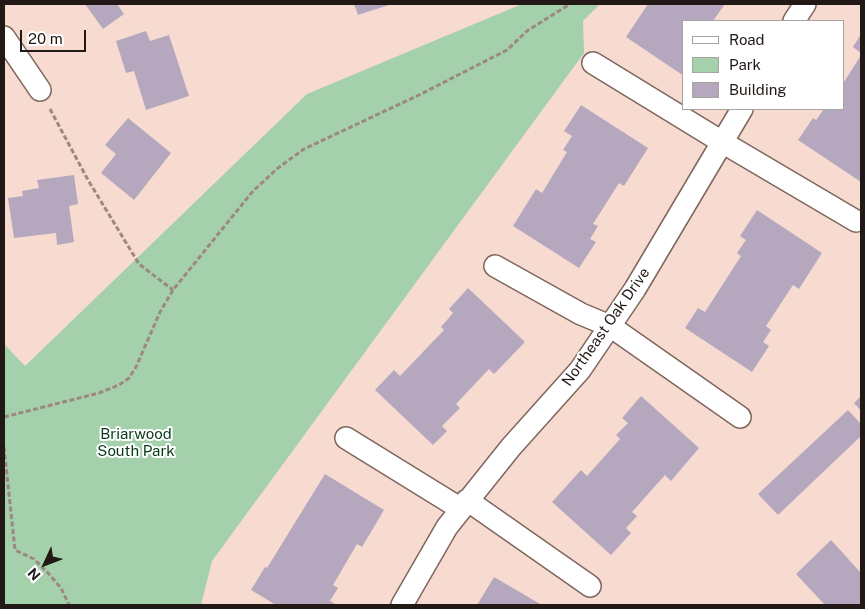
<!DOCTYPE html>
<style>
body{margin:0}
#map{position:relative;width:865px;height:609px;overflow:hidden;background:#f7dbd0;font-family:"Public Sans",sans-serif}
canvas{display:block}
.frame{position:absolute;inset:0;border:5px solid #221815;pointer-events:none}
.legend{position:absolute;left:682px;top:20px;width:162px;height:90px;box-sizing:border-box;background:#fff;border:1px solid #a7a3a1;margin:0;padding:6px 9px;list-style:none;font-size:15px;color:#221815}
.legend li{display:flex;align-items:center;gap:10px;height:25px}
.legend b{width:25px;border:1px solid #a7a3a1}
.north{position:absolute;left:20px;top:539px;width:50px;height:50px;-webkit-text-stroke:4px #fff;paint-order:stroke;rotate:227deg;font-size:14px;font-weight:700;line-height:20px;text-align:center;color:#221815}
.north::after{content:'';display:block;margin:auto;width:18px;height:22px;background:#221815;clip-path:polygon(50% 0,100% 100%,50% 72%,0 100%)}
.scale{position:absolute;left:20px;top:30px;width:66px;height:22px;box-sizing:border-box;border:2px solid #221815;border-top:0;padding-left:6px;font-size:15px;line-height:18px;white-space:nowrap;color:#221815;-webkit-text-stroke:4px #fff;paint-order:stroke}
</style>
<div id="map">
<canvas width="865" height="609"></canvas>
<div class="frame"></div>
<ul class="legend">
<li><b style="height:6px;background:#fff"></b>Road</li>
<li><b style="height:14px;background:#a4d1ac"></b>Park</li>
<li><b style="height:14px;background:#b5a8be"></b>Building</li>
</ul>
<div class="north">N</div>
<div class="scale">20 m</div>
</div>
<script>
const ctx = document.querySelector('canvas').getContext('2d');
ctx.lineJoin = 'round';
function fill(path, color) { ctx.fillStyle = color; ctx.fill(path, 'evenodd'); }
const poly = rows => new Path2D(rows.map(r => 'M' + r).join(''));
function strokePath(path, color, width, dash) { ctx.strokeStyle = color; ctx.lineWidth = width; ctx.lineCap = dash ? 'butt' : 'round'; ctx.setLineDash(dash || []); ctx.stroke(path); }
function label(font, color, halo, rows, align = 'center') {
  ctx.font = font + ' "Public Sans",sans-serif'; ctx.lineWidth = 4; ctx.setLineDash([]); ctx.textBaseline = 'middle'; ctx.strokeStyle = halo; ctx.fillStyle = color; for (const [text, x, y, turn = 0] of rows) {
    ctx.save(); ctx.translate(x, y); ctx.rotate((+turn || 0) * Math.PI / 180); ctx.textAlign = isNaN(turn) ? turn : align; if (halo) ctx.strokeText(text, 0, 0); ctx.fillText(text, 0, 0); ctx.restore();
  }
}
fill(poly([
 [522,4,600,4,583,21,584,53,212,561,201,605,4,605,4,344,25,366,307,94]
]), '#a4d1ac');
fill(poly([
 [85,4,117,4,124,14,103,29],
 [354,4,392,4,358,15],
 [648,4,725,4,713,21,684,21,684,76,626,37],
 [146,31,150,41,169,35,189,96,146,110,134,71,126,73,116,41],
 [861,34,861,53,853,47],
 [861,55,861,182,798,140,813,118,816,120,824,109,844,109,844,82],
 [581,105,648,148,624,186,619,183,593,224,598,226,590,239,596,242,579,268,513,226,536,189,542,193,567,152,563,150,572,136,564,131],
 [128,118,171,153,134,200,101,173,116,154,105,145],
 [74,175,78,204,69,206,74,242,57,245,56,233,14,238,8,198,23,196,22,191,39,188,37,180],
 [757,210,822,253,799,289,793,285,766,326,771,330,763,342,769,346,752,372,685,328,698,308,705,312,741,256,737,253,746,240,740,236],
 [468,288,525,342,494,374,489,369,456,404,460,408,442,426,447,431,433,445,375,390,394,370,400,376,444,330,441,327,453,313,449,309],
 [641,396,699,448,671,481,665,475,632,512,637,516,626,528,631,533,611,555,552,502,581,470,587,476,620,439,616,435,628,423,622,418],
 [861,396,861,411,854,403],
 [848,410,861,424,861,436,778,515,758,494],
 [325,474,384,510,362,547,357,544,333,585,338,588,330,601,337,605,276,605,251,590,265,567,267,568],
 [831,540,861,573,861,605,825,605,796,574],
 [494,577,542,605,477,605]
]), '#b5a8be');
const minor = poly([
 [794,21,805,4],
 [4,37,40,90],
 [593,63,722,142,856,221],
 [495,266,581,314,610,326,740,417],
 [346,438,461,509],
 [467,500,590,586],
 [402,605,447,527,511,447,580,370,635,289,742,109]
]);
strokePath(minor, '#7e665d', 24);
strokePath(poly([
 [50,109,88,180,139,264,173,290],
 [4,417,99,393,119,385,129,378,136,367,160,312,173,290,253,191,278,168,304,149,419,95,507,50,527,31,570,4],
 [4,447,15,550,34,559,48,573,61,588,69,605]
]), '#9d8881', 3, [5, 2.5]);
strokePath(minor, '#fff', 21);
label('15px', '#221815', '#fff', [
 ["Northeast Oak Drive",606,327,-55]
]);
label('15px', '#073918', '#fff', [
 ["Briarwood",136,434],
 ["South Park",136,451]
]);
</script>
